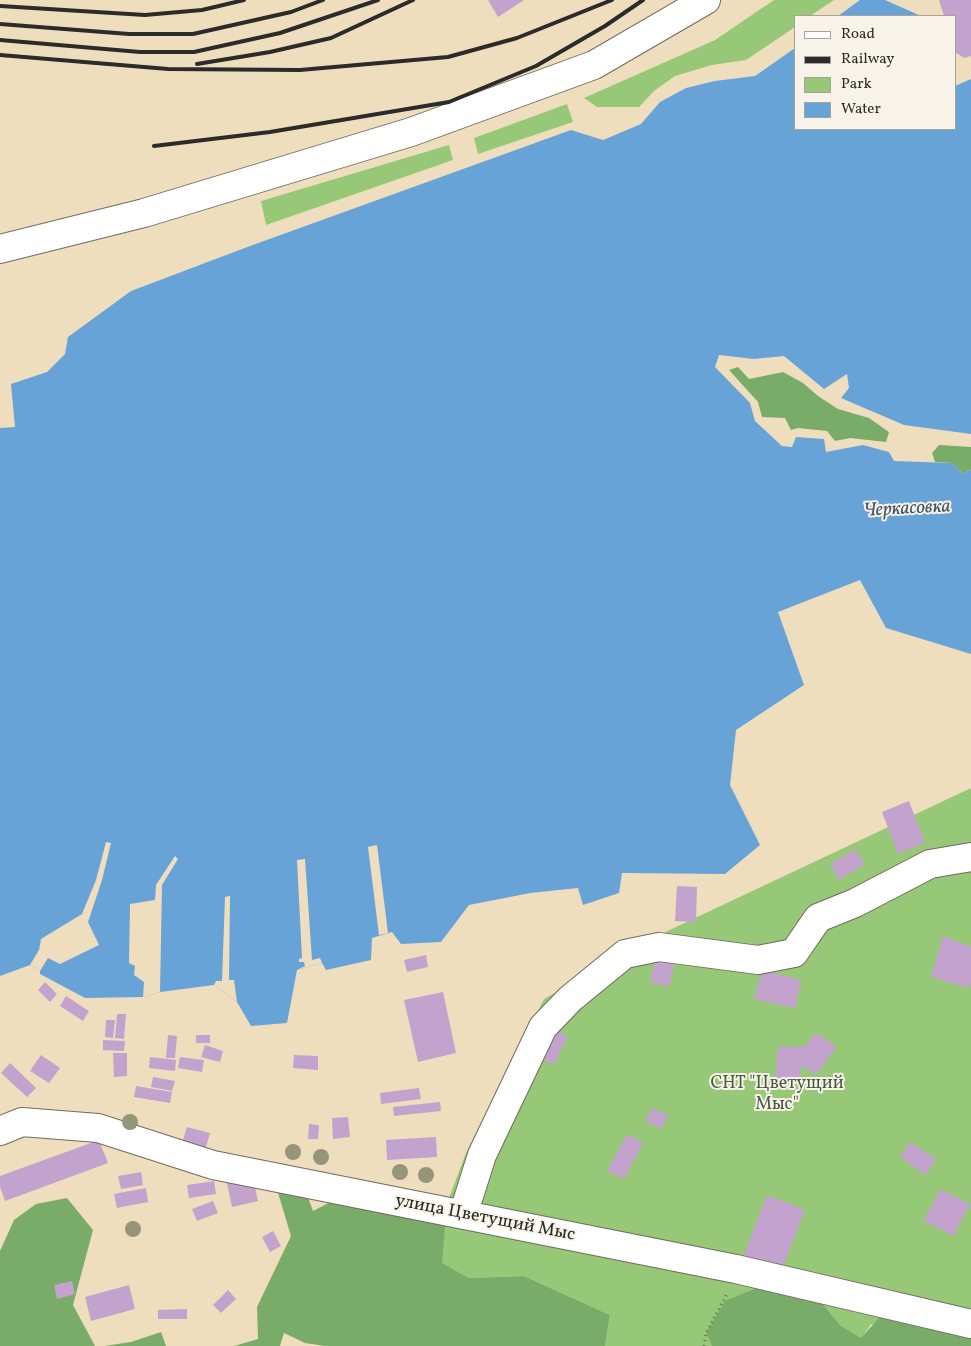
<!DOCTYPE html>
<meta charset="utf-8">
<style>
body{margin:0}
#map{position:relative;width:971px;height:1346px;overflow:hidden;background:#efdebe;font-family:Vollkorn,serif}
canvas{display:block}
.legend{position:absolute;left:794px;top:15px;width:162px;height:115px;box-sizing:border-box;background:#f7f3e8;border:1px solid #a5a39c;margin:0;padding:6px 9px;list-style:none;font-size:15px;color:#2b2b2b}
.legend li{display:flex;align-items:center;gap:10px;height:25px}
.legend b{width:25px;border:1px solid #a5a39c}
</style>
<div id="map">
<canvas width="971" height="1346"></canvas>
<ul class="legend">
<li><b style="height:6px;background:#fff"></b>Road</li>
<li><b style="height:6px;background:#2b2b2b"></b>Railway</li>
<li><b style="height:14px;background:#97c877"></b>Park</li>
<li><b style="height:14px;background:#68a3d8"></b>Water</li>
</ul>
</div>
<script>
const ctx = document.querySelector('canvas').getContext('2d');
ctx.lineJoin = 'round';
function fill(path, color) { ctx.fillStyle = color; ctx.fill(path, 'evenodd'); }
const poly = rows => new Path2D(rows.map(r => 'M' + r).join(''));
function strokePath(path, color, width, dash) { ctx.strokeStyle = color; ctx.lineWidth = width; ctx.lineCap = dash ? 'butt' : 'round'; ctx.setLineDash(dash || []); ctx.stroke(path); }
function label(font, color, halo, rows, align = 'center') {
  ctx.font = font + ' Vollkorn,serif'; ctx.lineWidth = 4; ctx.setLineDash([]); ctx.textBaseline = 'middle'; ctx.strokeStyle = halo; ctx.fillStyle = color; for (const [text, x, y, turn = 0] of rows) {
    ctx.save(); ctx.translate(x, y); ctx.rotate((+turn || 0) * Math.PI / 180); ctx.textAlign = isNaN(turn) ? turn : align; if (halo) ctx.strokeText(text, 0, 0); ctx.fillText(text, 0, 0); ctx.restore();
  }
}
fill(poly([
 [774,0,834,0,810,16,795,16,795,27,746,60,712,65,675,76,654,91,639,107,597,107,584,98,715,40],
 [567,104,573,122,478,154,474,138],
 [449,145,453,160,266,225,261,201],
 [971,788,971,1334,871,1324,861,1339,841,1326,822,1303,706,1333,712,1346,605,1346,610,1315,524,1276,469,1278,441,1263,447,1203,466,1153,544,999,659,935]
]), '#97c877');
fill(poly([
 [738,367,749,379,783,372,803,383,818,396,838,409,869,418,889,432,886,442,850,438,835,441,827,431,798,428,791,430,785,418,762,417,758,402,729,370],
 [939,445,971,447,971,469,963,474,952,463,935,462,932,453],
 [302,1181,313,1211,348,1193,396,1207,411,1190,447,1203,442,1263,469,1278,524,1276,610,1315,605,1346,325,1346,305,1343,284,1333,280,1346,234,1346,258,1339,257,1307,291,1236,275,1183],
 [67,1198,93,1230,73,1305,95,1346,0,1346,0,1251,14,1220,36,1204],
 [757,1288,788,1291,822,1303,841,1326,861,1338,884,1312,971,1334,971,1346,712,1346,706,1333,725,1301],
 [161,1332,166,1346,104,1346,131,1342]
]), '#79ac68');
fill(poly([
 [860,0,885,0,921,16,838,16],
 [795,48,795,129,955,129,955,86,971,79,971,434,904,425,841,398,849,388,847,374,824,389,784,356,754,359,719,355,715,367,750,403,755,421,782,446,792,447,796,437,824,439,826,452,863,445,889,452,894,461,952,463,963,474,971,469,971,654,886,628,860,580,778,612,804,685,736,730,730,785,760,845,725,874,622,873,619,893,583,905,578,888,530,893,469,905,441,942,401,944,392,932,372,938,371,960,326,970,322,963,297,970,287,1023,251,1026,237,1002,214,985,160,992,143,997,85,998,40,974,40,971,30,965,0,976,0,428,15,427,11,384,47,372,65,354,68,337,131,291,250,246,571,130,603,140,641,124,660,102,686,88,715,81,755,76]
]), '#68a3d8');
fill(poly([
 [106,842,111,843,102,880,88,922,99,945,60,964,48,958,40,971,30,965,39,950,41,939,82,914,96,880],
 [377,845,388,933,379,935,368,847],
 [175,856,178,859,162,885,160,992,143,997,144,982,134,975,135,966,129,963,130,904,155,900,156,885],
 [305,859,312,960,320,958,322,963,297,970,305,966,304,962,299,962,299,959,302,958,297,860],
 [230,896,229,980,234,980,237,1002,214,985,216,981,222,981,225,897]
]), '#efdebe');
fill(poly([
 [488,0,524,0,498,17],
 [939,0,971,0,971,56,964,58,955,52,955,16,944,16],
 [909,801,925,843,898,854,882,812],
 [855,849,865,864,839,880,830,864],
 [677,886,697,887,696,922,675,921],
 [943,936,971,947,971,981,969,988,931,977],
 [426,955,428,967,407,972,404,960],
 [656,957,675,961,669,987,650,982],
 [762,970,801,980,795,1008,754,999],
 [45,982,57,994,50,1002,38,990],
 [443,992,456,1053,418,1062,404,1000],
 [66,996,89,1011,83,1021,60,1006],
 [117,1014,126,1014,124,1039,115,1038],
 [106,1020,115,1020,113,1038,105,1037],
 [550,1028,568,1036,554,1065,536,1056],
 [815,1033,837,1046,816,1075,802,1065,798,1084,775,1080,778,1047,806,1046],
 [168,1035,177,1036,175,1058,166,1058],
 [196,1035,210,1035,210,1043,196,1043],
 [103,1040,125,1041,124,1051,103,1050],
 [205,1045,223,1051,220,1062,201,1057],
 [113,1053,127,1053,127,1076,114,1077],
 [41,1055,60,1068,49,1083,30,1071],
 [294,1055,318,1056,318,1070,293,1068],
 [150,1057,176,1060,175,1071,149,1068],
 [180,1057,204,1060,202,1072,178,1068],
 [10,1063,36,1088,27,1097,1,1073],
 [153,1077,175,1081,172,1091,151,1087],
 [136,1086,172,1092,170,1103,134,1097],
 [419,1088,421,1099,381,1104,380,1093],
 [440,1102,441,1111,394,1116,393,1107],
 [652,1108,668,1115,662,1129,645,1121],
 [348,1117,350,1137,333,1139,332,1118],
 [309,1124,319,1125,318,1139,308,1139],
 [187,1127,210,1133,205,1150,182,1143],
 [627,1134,643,1143,624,1179,607,1171],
 [436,1137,437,1157,387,1160,386,1140],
 [99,1140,108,1163,5,1201,0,1187,0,1176],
 [910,1142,936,1159,925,1175,900,1157],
 [141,1172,143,1185,121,1189,118,1176],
 [253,1178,258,1201,232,1207,227,1183],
 [214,1181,216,1194,189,1198,187,1185],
 [146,1188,148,1202,117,1208,114,1194],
 [940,1189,970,1204,953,1236,924,1221],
 [767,1195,805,1210,781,1272,743,1257],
 [213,1201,218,1213,197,1221,192,1209],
 [273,1231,281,1246,270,1252,262,1237],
 [72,1281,75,1294,57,1299,54,1285],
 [129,1285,135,1309,91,1321,85,1297],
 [228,1290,236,1299,221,1313,213,1305],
 [187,1309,187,1319,158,1319,158,1310]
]), '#c3a2cd');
const minor = poly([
 [0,249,144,213,411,132,594,65,706,0],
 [0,1131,22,1122,98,1128,213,1165,736,1269,971,1324],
 [463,1215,482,1155,543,1027,570,999,625,954,659,947,758,960,794,953,818,918,855,903,930,864,971,857]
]);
strokePath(minor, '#706a5e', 30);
strokePath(poly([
 [704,1346,706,1333,728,1292]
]), '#706a5e', 3, [1, 4]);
strokePath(minor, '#fff', 28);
strokePath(poly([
 [0,6,145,15,202,10,244,0],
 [0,24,129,34,193,34,291,12,323,0],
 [0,40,140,52,194,52,280,33,378,0],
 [0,55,168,69,300,70,448,57,517,38,612,0],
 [197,64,270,52,331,38,413,0],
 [154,146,270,132,449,102,536,66,605,26,643,0]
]), '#2b2b2b', 4);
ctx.fillStyle = '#95957a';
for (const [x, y] of [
 [130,1122],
 [293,1152],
 [321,1157],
 [400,1172],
 [426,1175],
 [133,1229]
]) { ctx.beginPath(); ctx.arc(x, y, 8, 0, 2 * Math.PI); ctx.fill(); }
label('18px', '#4b5a42', '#f7f3e8', [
 ["СНТ \"Цветущий",777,1085],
 ["Мыс\"",777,1106]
]);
label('18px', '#2b2b2b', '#f7f3e8', [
 ["улица Цветущий Мыс",485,1219,11]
]);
label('italic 19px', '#405568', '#f7f3e8', [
 ["Черкасовка",907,510,-3]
]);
</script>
